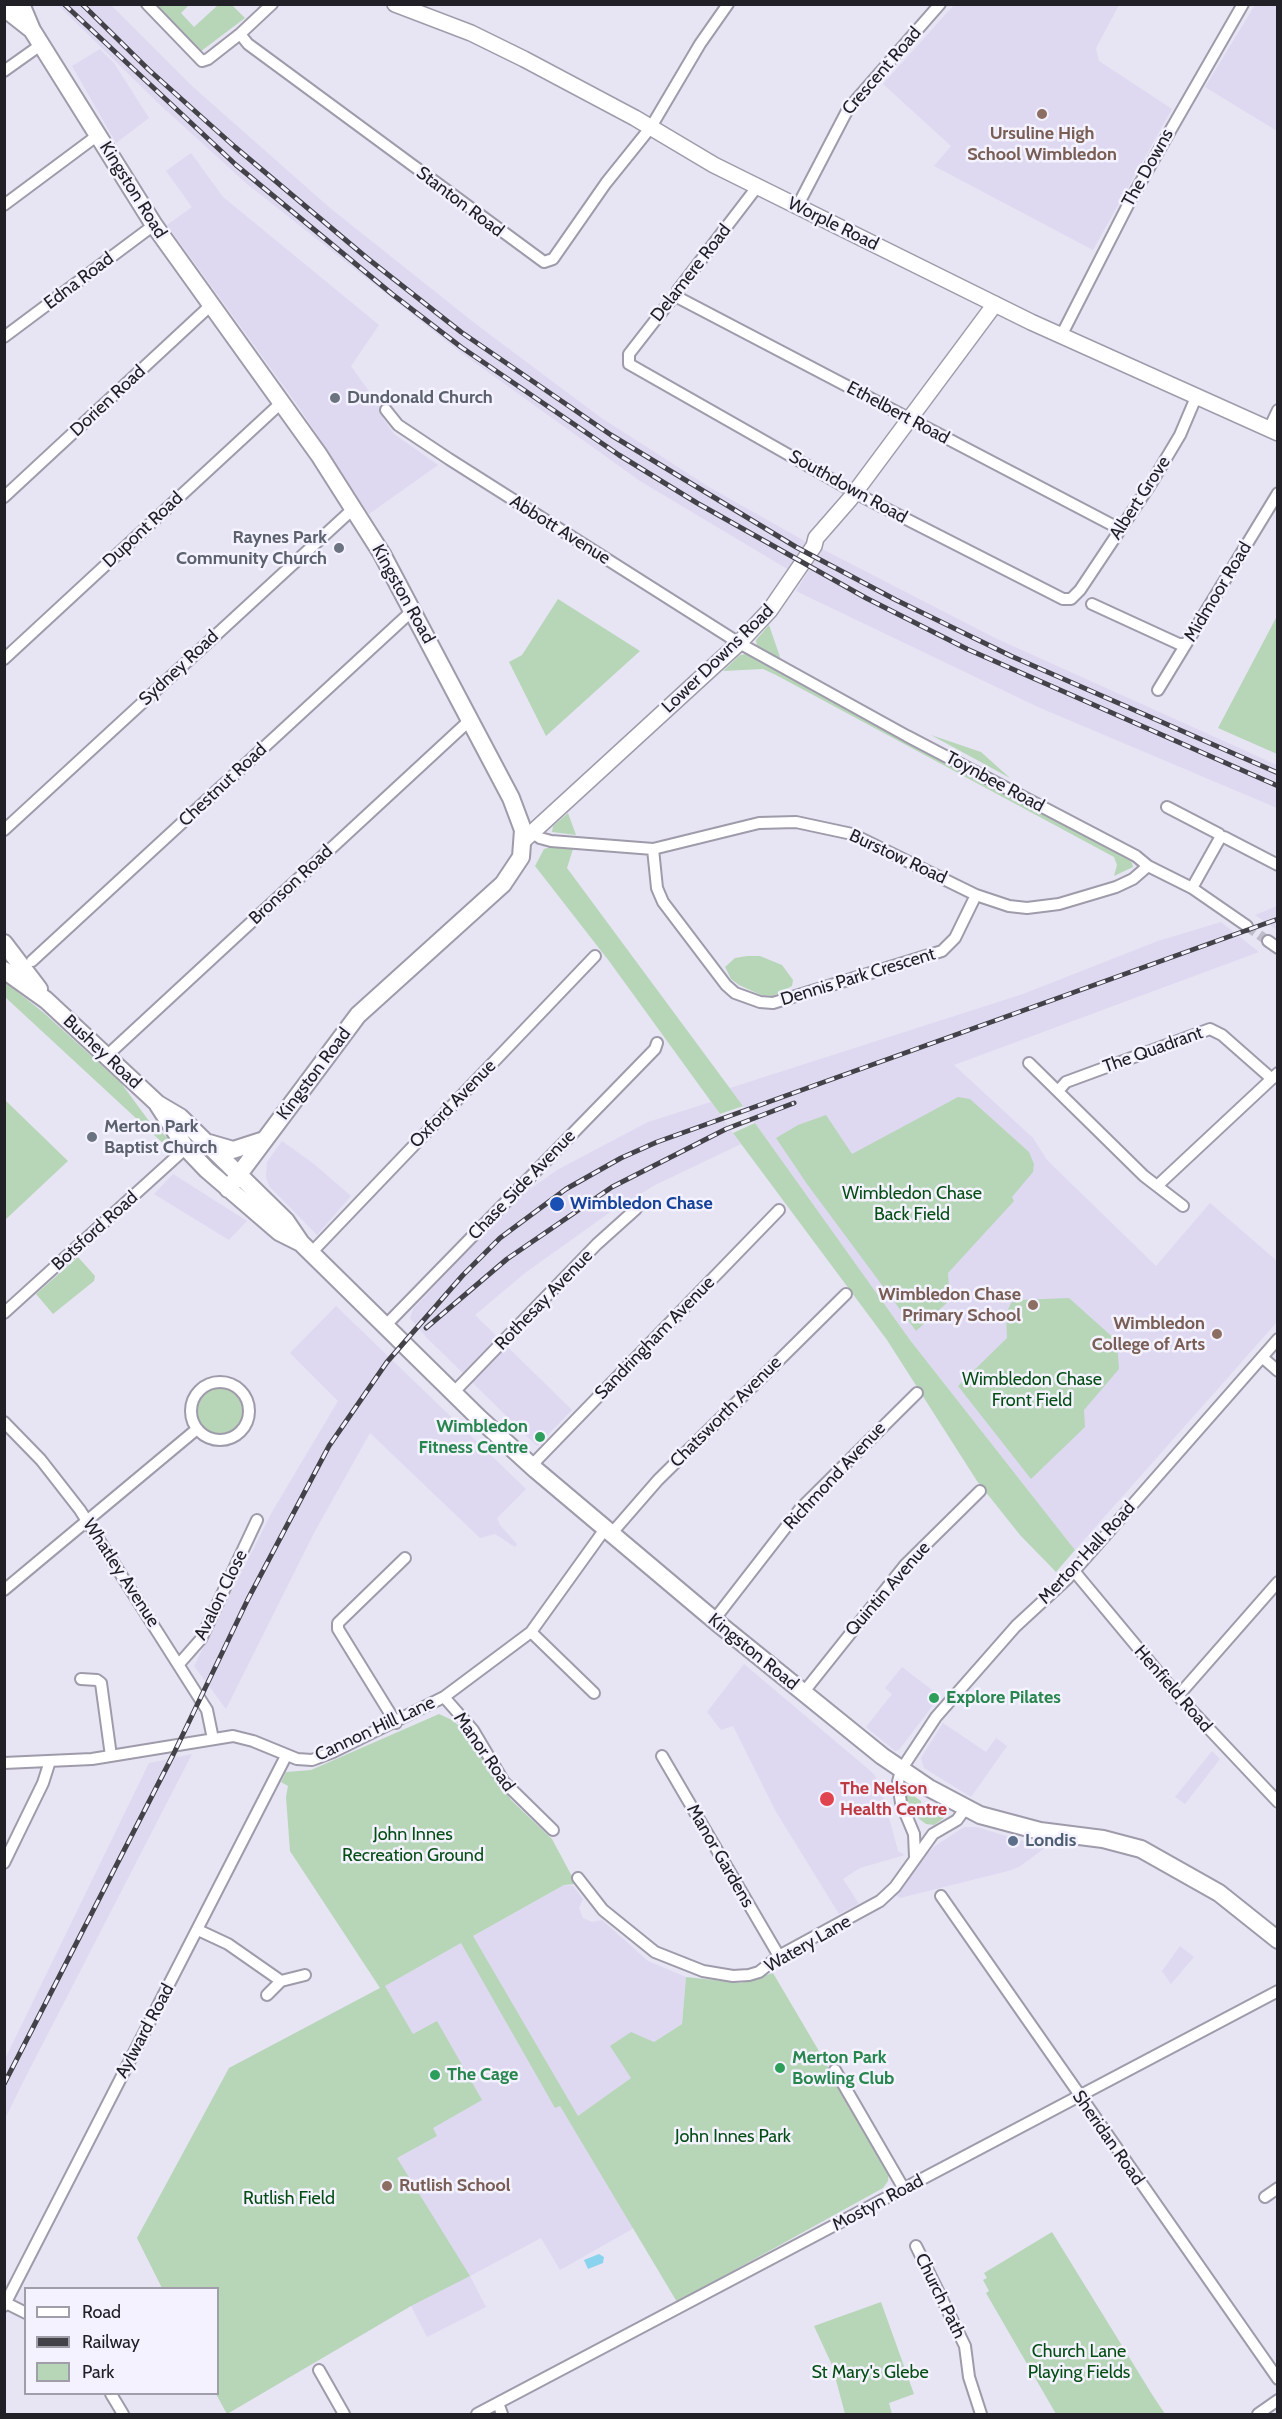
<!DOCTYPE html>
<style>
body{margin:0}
#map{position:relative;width:1282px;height:2419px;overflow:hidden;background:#e7e4f4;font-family:Cabin,sans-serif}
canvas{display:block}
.frame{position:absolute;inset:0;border:6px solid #212026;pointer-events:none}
.legend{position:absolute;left:24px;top:2287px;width:195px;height:108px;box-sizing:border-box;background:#f4f2ff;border:2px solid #a09ea8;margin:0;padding:8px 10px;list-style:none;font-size:18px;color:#212026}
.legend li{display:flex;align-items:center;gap:12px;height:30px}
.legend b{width:30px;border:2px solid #a09ea8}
</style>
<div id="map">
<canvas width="1282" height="2419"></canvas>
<div class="frame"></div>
<ul class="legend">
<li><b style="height:8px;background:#fff"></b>Road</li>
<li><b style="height:8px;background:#434249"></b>Railway</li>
<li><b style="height:16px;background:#b7d6b8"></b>Park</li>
</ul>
</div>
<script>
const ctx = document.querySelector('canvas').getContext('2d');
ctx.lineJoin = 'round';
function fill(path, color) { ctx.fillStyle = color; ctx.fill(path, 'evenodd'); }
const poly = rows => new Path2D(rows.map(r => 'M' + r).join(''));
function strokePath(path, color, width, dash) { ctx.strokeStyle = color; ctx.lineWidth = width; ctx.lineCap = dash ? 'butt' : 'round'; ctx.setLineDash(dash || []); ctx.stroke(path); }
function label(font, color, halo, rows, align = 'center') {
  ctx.font = font + ' Cabin,sans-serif'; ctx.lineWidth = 5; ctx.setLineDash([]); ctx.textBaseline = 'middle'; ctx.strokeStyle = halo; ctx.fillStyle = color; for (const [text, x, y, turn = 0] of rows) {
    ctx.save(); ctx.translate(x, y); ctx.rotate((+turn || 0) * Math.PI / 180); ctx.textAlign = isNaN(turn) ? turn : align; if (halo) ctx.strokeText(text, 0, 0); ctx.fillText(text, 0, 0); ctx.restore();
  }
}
fill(poly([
 [58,5,111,5,193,87,330,208,477,325,600,417,709,487,808,543,789,570,640,481,460,352,247,184,157,102],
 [954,5,1119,5,1096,48,1099,61,1172,109,1093,250,934,166,951,146,883,84],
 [1255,5,1277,5,1277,131,1205,87],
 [100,49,114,63,149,118,116,143,72,66],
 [191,153,223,197,379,325,351,366,385,414,382,417,394,434,438,465,369,514,298,406,167,225,192,207,166,171],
 [822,549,995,638,1277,765,1277,808,1038,707,796,591],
 [1277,906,1277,930,1255,915],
 [1221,922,1259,952,954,1065,1033,1138,1047,1160,1156,1266,1210,1203,1277,1261,1277,1322,1075,1550,910,1340,730,1088,1023,994,1158,941],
 [711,1102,741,1144,655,1185,609,1213,525,1273,475,1315,572,1410,537,1446,426,1337,410,1318,413,1309,519,1197,557,1170,648,1122],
 [282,1141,314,1164,351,1196,317,1235,269,1186,266,1177,267,1162],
 [173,1174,247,1221,229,1240,154,1194],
 [336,1306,526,1489,497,1518,500,1525,517,1544,515,1547,495,1534,480,1538,370,1433,315,1531,226,1709,194,1666,272,1512,338,1401,290,1353],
 [744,1664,874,1774,881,1788,898,1851,905,1855,860,1868,843,1879,859,1904,839,1914,775,1810,733,1726,721,1730,707,1712],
 [902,1667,940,1696,899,1750,895,1751,866,1727,892,1694,885,1688],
 [943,1723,986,1752,996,1738,1007,1746,971,1797,924,1768,921,1758],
 [1212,1751,1220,1759,1185,1804,1175,1797],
 [192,1754,22,2084,5,2119,5,2059,149,1763],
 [964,1827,976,1827,1040,1846,1050,1844,1019,1867,1008,1871,900,1898,896,1895,915,1867,935,1846],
 [564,1885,573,1886,583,1899,579,1908,583,1918,592,1922,602,1920,648,1961,686,1977,682,2024,654,2042,631,2078,579,2117,560,2105,634,2228,560,2270,541,2238,470,2276,486,2307,427,2337,411,2306,227,2414,216,2394,218,2288,162,2288,137,2238,229,2068,380,1988],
 [1180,1946,1194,1957,1171,1984,1162,1971]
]), '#ded9f0');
fill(poly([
 [156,5,189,5,181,13,194,27,218,5,232,5,245,18,200,52],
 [558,599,640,651,546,736,509,662,522,655],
 [1277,616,1278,754,1277,754,1218,728],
 [769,625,780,657,779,659,757,646,756,640],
 [746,654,1131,860,1133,867,1114,876,1117,865,1114,857,776,675,763,669,723,671,740,655],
 [931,735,981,752,1010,778],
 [568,813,576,835,552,832,553,826],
 [551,847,573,849,567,868,743,1106,720,1114,609,961,535,866,544,849],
 [747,956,760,956,782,965,793,980,792,986,773,996,761,995,739,985,731,979,725,967,735,958],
 [4,981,44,1013,121,1083,149,1121,171,1141,166,1146,5,997],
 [958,1097,970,1099,1029,1152,1034,1164,1033,1172,1012,1197,1014,1201,948,1273,950,1300,916,1331,807,1184,776,1138,798,1125,826,1115,852,1154],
 [5,1100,68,1161,5,1220],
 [755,1123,910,1340,1075,1550,1056,1572,1020,1535,977,1481,887,1340,733,1133],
 [78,1257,95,1276,94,1281,53,1314,36,1294],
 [1069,1298,1117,1341,1119,1369,1084,1410,1085,1427,1031,1479,958,1386,1007,1338,1006,1314,1011,1303,1018,1300],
 '196 1411a24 24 0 1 1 48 0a24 24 0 1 1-48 0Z',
 [439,1714,452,1720,464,1730,511,1800,552,1839,576,1884,564,1885,473,1936,578,2116,631,2078,610,2046,631,2032,654,2042,682,2024,686,1977,741,1983,773,1973,889,2170,888,2181,883,2188,677,2302,560,2106,555,2108,461,1943,385,1986,413,2034,437,2021,482,2100,433,2128,437,2136,397,2158,470,2276,411,2306,227,2414,216,2394,218,2288,162,2288,137,2238,229,2068,380,1988,290,1851,286,1797,288,1786,281,1782,286,1772,311,1770],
 [905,1790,921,1801,921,1806,913,1808,908,1805],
 [934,1808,944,1812,944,1818,934,1825,926,1824,918,1818,918,1813],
 [1052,2232,1153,2396,1165,2414,1056,2414,986,2293,989,2291,983,2280,987,2278,984,2273],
 [881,2302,914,2394,889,2403,892,2414,845,2414,832,2365,814,2326]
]), '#b7d6b8');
fill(poly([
 [599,2254,604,2257,603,2263,588,2269,584,2260]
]), '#8ad3ef');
strokePath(poly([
 [1247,926,1268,941]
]), '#bfbdcb', 10, [10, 5]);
const street = poly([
 [147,4,202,61,208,59,240,34,272,4],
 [240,34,248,44,544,262,553,259,606,183,651,127,700,44,728,4],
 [4,71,42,44],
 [757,187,678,290,677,297,671,300,629,354,629,364,861,496,1063,599,1071,599,1080,590,1152,482,1180,435,1197,395],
 [4,205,98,135],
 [797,207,848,109,940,4],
 [677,297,1120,529],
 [1061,336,1131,199,1243,4],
 [4,337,154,225],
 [386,410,398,425,449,459,739,643,907,736,1136,856,1148,866,1192,888,1247,926],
 [1269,429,1278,410],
 [4,497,211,305],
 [1092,604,1179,644,1185,644],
 [4,659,282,402],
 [1158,690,1278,493],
 [1167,807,1219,834,1220,838],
 [4,830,354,508],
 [533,833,540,838,551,841,653,849,759,823,796,822,852,834,976,895,1009,906,1027,908,1059,904,1116,887,1133,879,1148,866],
 [653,849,657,888,663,902,726,985,735,993,760,1002,773,1003,942,951,955,938,976,895],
 [1192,888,1220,838,1224,837,1278,865],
 [1268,941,1278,948],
 [32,961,413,610],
 [113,1050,470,720],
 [1029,1063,1144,1176,1183,1206],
 [1058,1091,1066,1082,1210,1029,1222,1035,1272,1079],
 [1157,1186,1278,1073],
 [311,1253,595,956],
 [4,1313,186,1148],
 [385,1326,655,1049,657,1043],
 [1262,1357,1278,1371],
 '191 1411a29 29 0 1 1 58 0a29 29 0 1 1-58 0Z',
 [453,1393,597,1244,636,1209],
 [4,1422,41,1460,80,1510,207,1710,213,1739],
 [531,1466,779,1210],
 [611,1534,658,1480,846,1294],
 [1074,1571,1178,1696,1278,1802],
 [4,1590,197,1429],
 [714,1620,800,1509,917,1393],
 [531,1632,594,1693],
 [179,1664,201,1639,257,1520],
 [81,1679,97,1680,101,1683,111,1756],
 [803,1693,905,1565,980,1491],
 [1178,1696,1278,1582],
 [444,1697,473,1730,504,1782,553,1830],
 [396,1723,338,1629,338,1623,405,1558],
 [662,1756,779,1956],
 [4,1763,92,1759,233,1736,253,1741,297,1759,312,1760,333,1752,444,1697,531,1632,605,1529],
 [915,1857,914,1834,901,1803,898,1782,901,1770,936,1717,1016,1626,1068,1578,1278,1339],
 [4,1863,43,1783,50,1761],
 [578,1878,603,1910,655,1952,703,1971,733,1976,749,1975,759,1972,779,1956,880,1901,895,1887,933,1834,957,1820,965,1809],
 [941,1896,1278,2379],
 [198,1930,228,1944,281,1981],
 [267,1995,281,1981,305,1975],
 [835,2070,904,2189],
 [1265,2197,1278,2188],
 [916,2246,965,2346,969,2377,981,2414],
 [6,2303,26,2313],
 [4,2306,286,1756],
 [319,2370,344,2414],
 [111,2394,123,2414],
 [498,2403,502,2414],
 [477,2414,1278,1991],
 [1258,2414,1278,2400]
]);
const secondary = poly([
 [395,4,471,33,524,59,635,118,714,165,1031,322,1278,433],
 [524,840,739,643,770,610,814,546,816,538,850,499,995,304]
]);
const primary = poly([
 [21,4,32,30,154,225,319,455,382,554,511,798,523,830,521,857,503,884,358,1015,228,1189],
 [4,8,32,30],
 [4,943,39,989],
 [4,970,46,1000,158,1104,180,1117,286,1221,301,1243,479,1418,536,1470,714,1620,882,1756,929,1788,980,1815,1040,1831,1103,1839,1141,1849,1219,1893,1278,1940],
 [158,1105,186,1148,207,1170,279,1232,301,1243],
 [209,1143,233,1150,264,1140]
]);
strokePath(street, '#9f9baa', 14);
strokePath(secondary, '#9f9baa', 18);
strokePath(primary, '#9f9baa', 20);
strokePath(street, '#fff', 10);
strokePath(secondary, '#fff', 15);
strokePath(primary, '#fff', 16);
const rail = poly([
 [64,4,236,165,392,294,461,347,619,455,697,503,866,598,967,649,1278,786],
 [82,4,149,70,235,147,367,258,461,332,611,435,796,547,896,600,1011,656,1278,773],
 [426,1328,507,1259,612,1187,726,1129,794,1103],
 [4,2084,173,1755,248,1599,329,1446,387,1362,463,1275,500,1238,566,1189,621,1158,657,1142,1278,919]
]);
strokePath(rail, '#434249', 5);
strokePath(rail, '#f4f2ff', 3, [9]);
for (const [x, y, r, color] of [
 [1042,114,6,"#8d6e63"],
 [335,398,6,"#6b7280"],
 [339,548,6,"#6b7280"],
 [92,1137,6,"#6b7280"],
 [557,1204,8,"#1a4fb4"],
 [1033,1305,6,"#8d6e63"],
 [1217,1334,6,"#8d6e63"],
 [540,1437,6,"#2e9e5b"],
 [934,1698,6,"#2e9e5b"],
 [827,1799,8,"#e0444e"],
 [1013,1841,6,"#5c6f8a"],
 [780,2068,6,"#2e9e5b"],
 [435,2075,6,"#2e9e5b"],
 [387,2186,6,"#8d6e63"]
]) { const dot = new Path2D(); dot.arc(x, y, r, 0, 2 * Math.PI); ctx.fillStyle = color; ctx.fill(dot); strokePath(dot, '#f4f2ff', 2); }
label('18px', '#212026', '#f4f2ff', [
 ["Crescent Road",882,71,-49],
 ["The Downs",1148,168,-61],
 ["Kingston Road",133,190,58],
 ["Stanton Road",460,202,37],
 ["Worple Road",833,224,26],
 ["Delamere Road",691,273,-52],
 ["Edna Road",79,281,-37],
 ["Dorien Road",108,401,-43],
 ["Ethelbert Road",898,413,28],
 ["Southdown Road",848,487,29],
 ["Albert Grove",1140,498,-57],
 ["Dupont Road",143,530,-43],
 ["Abbott Avenue",560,530,32],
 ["Midmoor Road",1218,592,-59],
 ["Kingston Road",403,594,61],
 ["Lower Downs Road",718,659,-44],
 ["Sydney Road",179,668,-43],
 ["Toynbee Road",995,782,28],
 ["Chestnut Road",223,785,-43],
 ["Burstow Road",898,857,25],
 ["Bronson Road",291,885,-43],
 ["Dennis Park Crescent",858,977,-17],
 ["The Quadrant",1153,1050,-20],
 ["Bushey Road",102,1052,43],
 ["Kingston Road",314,1074,-53],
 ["Oxford Avenue",453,1104,-46],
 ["Chase Side Avenue",522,1185,-46],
 ["Botsford Road",95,1231,-42],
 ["Rothesay Avenue",544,1300,-46],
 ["Sandringham Avenue",655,1338,-46],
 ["Chatsworth Avenue",726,1412,-45],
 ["Richmond Avenue",835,1476,-47],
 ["Merton Hall Road",1087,1553,-47],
 ["Whatley Avenue",121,1573,57],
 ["Quintin Avenue",888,1589,-49],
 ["Avalon Close",221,1595,-64],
 ["Kingston Road",753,1652,39],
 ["Henfield Road",1173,1689,49],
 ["Cannon Hill Lane",375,1729,-25],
 ["Manor Road",484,1752,55],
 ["Manor Gardens",720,1856,60],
 ["Watery Lane",808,1944,-30],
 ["Aylward Road",145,2031,-62],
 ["Sheridan Road",1108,2138,55],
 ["Mostyn Road",878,2203,-28],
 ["Church Path",940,2296,64]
]);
label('bold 18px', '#785e54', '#f4f2ff', [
 ["Ursuline High",1042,134,"center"],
 ["School Wimbledon",1042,155,"center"],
 ["Wimbledon Chase",1021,1295],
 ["Primary School",1021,1316],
 ["Wimbledon",1205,1324],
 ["College of Arts",1205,1345],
 ["Rutlish School",399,2186,"left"]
], 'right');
label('bold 18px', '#5b616d', '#f4f2ff', [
 ["Dundonald Church",347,398],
 ["Raynes Park",327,538,"right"],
 ["Community Church",327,559,"right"],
 ["Merton Park",104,1127],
 ["Baptist Church",104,1148]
], 'left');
label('18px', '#044e14', '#f4f2ff', [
 ["Wimbledon Chase",912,1194],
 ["Back Field",912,1215],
 ["Wimbledon Chase",1032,1380],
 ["Front Field",1032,1401],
 ["John Innes",413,1835],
 ["Recreation Ground",413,1856],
 ["John Innes Park",733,2137],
 ["Rutlish Field",289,2199],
 ["Church Lane",1079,2352],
 ["Playing Fields",1079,2373],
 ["St Mary's Glebe",870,2373]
]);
label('bold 18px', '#164399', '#f4f2ff', [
 ["Wimbledon Chase",570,1204]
], 'left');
label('bold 18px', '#27864d', '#f4f2ff', [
 ["Wimbledon",528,1427,"right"],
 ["Fitness Centre",528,1448,"right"],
 ["Explore Pilates",946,1698],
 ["Merton Park",792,2058],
 ["Bowling Club",792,2079],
 ["The Cage",447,2075]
], 'left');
label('bold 18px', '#be3a42', '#f4f2ff', [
 ["The Nelson",840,1789],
 ["Health Centre",840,1810]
], 'left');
label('bold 18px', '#4e5e75', '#f4f2ff', [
 ["Londis",1025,1841]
], 'left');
</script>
